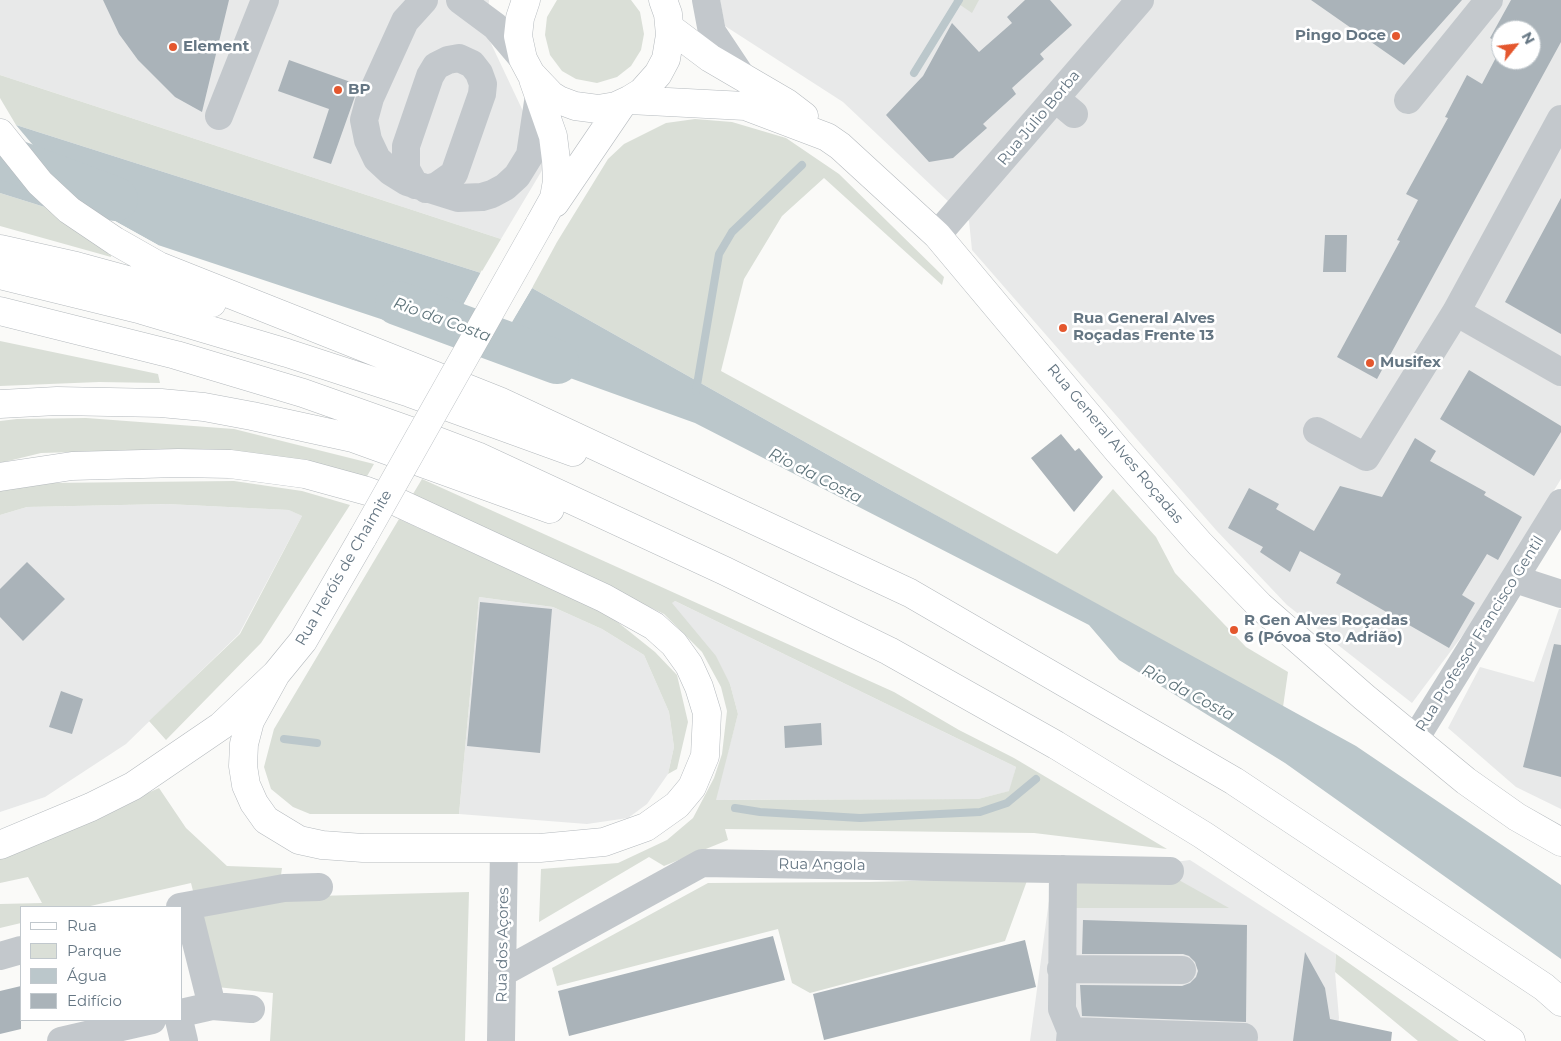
<!DOCTYPE html>
<meta charset="utf-8">
<style>
body{margin:0}
#map{position:relative;width:1561px;height:1041px;overflow:hidden;background:#fafaf8;font-family:Montserrat,sans-serif}
canvas{display:block}
.legend{position:absolute;left:20px;top:906px;width:162px;height:115px;box-sizing:border-box;background:#fff;border:1px solid #c1c8cd;margin:0;padding:6px 9px;list-style:none;font-size:15px;color:#657683}
.legend li{display:flex;align-items:center;gap:10px;height:25px}
.legend b{width:25px;border:1px solid #c1c8cd}
.north{position:absolute;left:1491px;top:20px;width:50px;height:50px;box-sizing:border-box;background:#fff;border:1px solid #c1c8cd;border-radius:50%;rotate:61deg;font-size:14px;font-weight:700;line-height:20px;text-align:center;color:#657683}
.north::after{content:'';display:block;margin:auto;width:18px;height:22px;background:#e4572e;clip-path:polygon(50% 0,100% 100%,50% 72%,0 100%)}
</style>
<div id="map">
<canvas width="1561" height="1041"></canvas>
<ul class="legend">
<li><b style="height:6px;background:#fff"></b>Rua</li>
<li><b style="height:14px;background:#dadfd7"></b>Parque</li>
<li><b style="height:14px;background:#bbc7cb"></b>Água</li>
<li><b style="height:14px;background:#aab3b9"></b>Edifício</li>
</ul>
<div class="north">N</div>
</div>
<script>
const ctx = document.querySelector('canvas').getContext('2d');
ctx.lineJoin = 'round';
function fill(path, color) { ctx.fillStyle = color; ctx.fill(path, 'evenodd'); }
const poly = rows => new Path2D(rows.map(r => 'M' + r).join(''));
function strokePath(path, color, width, dash) { ctx.strokeStyle = color; ctx.lineWidth = width; ctx.lineCap = dash ? 'butt' : 'round'; ctx.setLineDash(dash || []); ctx.stroke(path); }
function label(font, color, halo, rows, align = 'center') {
  ctx.font = font + ' Montserrat,sans-serif'; ctx.lineWidth = 5; ctx.setLineDash([]); ctx.textBaseline = 'middle'; ctx.strokeStyle = halo; ctx.fillStyle = color; for (const [text, x, y, turn = 0] of rows) {
    ctx.save(); ctx.translate(x, y); ctx.rotate((+turn || 0) * Math.PI / 180); ctx.textAlign = isNaN(turn) ? turn : align; if (halo) ctx.strokeText(text, 0, 0); ctx.fillText(text, 0, 0); ctx.restore();
  }
}
fill(poly([
 [0,0,489,0,487,35,547,162,501,239,0,75],
 [720,0,1561,0,1561,479,1477,616,1412,703,1287,605,1216,530,972,250,969,221,843,102,725,26],
 [1501,30,1531,30,1531,60,1501,60],
 [167,504,290,510,302,516,239,634,126,744,45,797,0,812,0,515,27,507],
 [479,597,553,607,602,629,644,655,669,712,674,747,668,774,647,804,628,818,587,824,459,814],
 [675,601,1016,767,1010,791,978,799,715,800,738,714,730,684,671,603],
 [1559,609,1561,609,1561,809,1516,787,1448,728,1480,667,1534,682],
 [1190,860,1336,954,1335,972,1339,1018,1335,1041,1030,1041,1052,878]
]), '#e8e9e9');
fill(poly([
 [557,0,631,0,640,12,644,34,641,50,631,66,617,77,597,83,576,79,562,71,550,55,545,35,547,17],
 [953,0,979,0,972,13],
 [0,75,501,239,481,273,16,125,0,98],
 [695,119,732,122,786,138,839,174,944,277,942,285,824,178,782,216,744,279,721,371,1057,554,1113,489,1156,537,1175,573,1246,647,1288,672,1283,707,885,487,532,288,557,242,608,159,624,144,666,123],
 [0,193,51,209,111,253,111,257,0,226],
 [0,341,158,374,160,383,99,382,0,386],
 [86,418,234,429,374,464,366,478,108,451,41,453,0,463,0,421,17,419],
 [422,479,894,692,959,730,1014,758,1167,849,1034,833,725,829,728,840,664,866,649,857,539,922,541,869,618,863,667,840,693,818,714,778,722,754,727,711,721,687,702,652,664,614,413,494],
 [675,601,1016,767,1009,791,978,799,716,800,738,714,730,684,716,656,672,603],
 [234,481,302,491,350,505,261,643,166,740,149,721,240,634,302,516,289,510,167,504,27,507,0,515,0,491,46,483],
 [399,519,610,616,655,652,677,675,688,722,677,769,668,774,674,747,669,712,644,655,602,629,553,607,479,597,459,814,310,814,293,807,271,789,264,767,274,729],
 [159,788,186,828,227,866,282,868,278,897,469,892,465,1041,270,1041,273,993,217,987,191,883,86,907,21,907,21,923,0,928,0,904,42,903,28,877,0,883,0,858],
 [1028,878,1005,941,810,993,792,983,778,929,557,986,552,968,708,883,869,882],
 [1177,879,1229,908,1069,908,1071,881],
 [1336,954,1459,1041,1418,1041,1335,972]
]), '#dadfd7');
fill(poly([
 [16,125,481,273,444,340,158,245,95,210,75,195],
 [0,153,51,209,0,193],
 [532,288,885,487,1356,746,1561,885,1561,959,1285,763,1119,660,1089,625,695,423,495,351]
]), '#bbc7cb');
fill(poly([
 [14,124,75,195,95,210,158,245,156,247,94,212,73,197,14,127],
 [482,270,483,274,446,341,443,342],
 [533,285,532,288,493,353,492,350,530,286]
]), '#fafaf8');
strokePath(poly([
 [914,73,959,0],
 [696,391,719,254,732,232,802,165],
 [284,739,317,743],
 [735,808,760,812,860,818,980,812,1007,803,1036,779]
]), '#bbc7cb', 8);
strokePath(poly([
 [0,156,116,199],
 [397,303,557,362]
]), '#bbc7cb', 44);
fill(poly([
 [103,0,229,0,202,112,175,97,138,60,119,34],
 [1025,0,1050,0,1072,25,1040,54,1044,59,1012,88,1016,94,983,124,987,128,953,158,929,162,886,115,923,76,952,23,979,52,1012,23,1007,17],
 [1311,0,1462,0,1404,65],
 [1511,0,1561,0,1561,42,1377,379,1337,357,1400,241,1397,240,1418,200,1406,194,1448,118,1445,117,1467,75,1482,84,1501,48,1501,60,1531,60,1531,30,1501,30,1501,44,1490,38],
 [289,60,359,85,331,164,313,158,329,109,278,91],
 [1561,198,1561,334,1505,302],
 [1325,235,1347,235,1346,272,1323,272],
 [1469,370,1561,426,1561,432,1534,476,1440,419],
 [1061,434,1075,451,1079,448,1103,477,1074,512,1031,458],
 [1415,438,1436,451,1430,461,1486,492,1484,495,1522,517,1498,560,1487,554,1462,595,1475,603,1449,648,1336,583,1341,574,1300,551,1290,572,1260,552,1263,547,1228,528,1249,488,1279,504,1276,509,1314,531,1340,486,1382,497],
 [27,562,65,599,23,641,0,617,0,589],
 [480,602,552,609,540,753,467,746],
 [1554,644,1561,645,1561,777,1523,767],
 [61,691,83,699,72,734,49,727],
 [821,723,822,745,785,748,784,726],
 [1083,920,1247,925,1246,1022,1082,1016,1080,985,1182,986,1190,983,1196,977,1198,971,1195,962,1189,956,1183,954,1082,954],
 [773,936,785,980,569,1036,558,991],
 [1025,940,1036,987,824,1040,813,994],
 [1305,952,1325,988,1330,1019,1392,1032,1391,1041,1293,1041],
 [21,986,21,1029,0,1034,0,991]
]), '#aab3b9');
const major = poly([
 [526,0,520,18,518,36,523,59,531,74,551,95,559,100,575,106,598,109,616,106,629,100,642,92,658,74,666,59,670,35,668,14,663,0],
 [670,28,710,58,787,103,804,116],
 [533,79,553,136,556,160,557,181,554,198,539,225],
 [629,100,745,106,827,137,840,146,937,235,1118,451,1200,544,1260,606,1364,697,1466,781,1517,817,1561,842],
 [555,203,623,103],
 [0,477,72,466,178,463,230,464,305,474,367,491,399,503,604,598,654,626,674,644,689,665,699,687,707,713,705,756,692,787,677,805,646,827,604,842,540,848,363,848,322,845,299,840,266,820,254,803,246,785,243,766,244,744,250,721,276,674],
 [0,845,91,807,133,786,221,726,276,674,303,641,363,537]
]);
const highway = poly([
 [0,133,40,183,69,210,115,241,159,266,499,401,910,593,1234,781,1544,987,1561,1002],
 [0,249,76,266,212,303],
 [0,275,142,310,287,353,410,393,573,452],
 [0,311,176,355,303,393,416,433,477,456,725,571,889,651,1056,745,1203,835,1511,1041],
 [0,404,57,401,161,403,204,407,252,416,353,438,550,509]
]);
strokePath(major, '#b5babe', 29);
strokePath(highway, '#b4b9bd', 29);
strokePath(poly([
 [424,0,405,21,370,98,364,120,368,140,377,159,391,172,407,182,458,198,482,197,492,194,505,187,517,176,530,155,539,95],
 [460,0,495,26,523,59],
 [706,0,712,32,740,74],
 [1056,99,1074,114],
 [1408,100,1489,0],
 [219,116,265,0],
 [415,185,406,169,406,146,430,76,436,66,448,60,459,58,472,64,479,73,483,84,482,94,454,174,437,186,426,189],
 [937,235,1140,0],
 [1456,312,1561,372],
 [1317,431,1366,457,1456,312,1561,119],
 [1515,579,1561,594],
 [1415,739,1561,503],
 [1063,869,1062,1009,1071,1031,1070,1041],
 [187,906,212,1006],
 [180,907,284,888,319,887],
 [0,956,21,950],
 [1061,969,1182,970],
 [502,973,702,863,1170,871],
 [181,1013,212,1006,251,1009],
 [179,1020,184,1041],
 [1071,1031,1244,1037],
 [61,1041,152,1020],
 [501,1041,504,848]
]), '#c3c8cc', 28);
strokePath(major, '#fff', 28);
strokePath(highway, '#fff', 28);
const majorBridge = poly([
 [363,537,539,225]
]);
strokePath(majorBridge, '#b5babe', 29, []);
strokePath(majorBridge, '#fff', 28);
for (const [x, y, r, color] of [
 [1396,36,5,"#e4572e"],
 [173,47,5,"#e4572e"],
 [338,90,5,"#e4572e"],
 [1063,328,5,"#e4572e"],
 [1370,363,5,"#e4572e"],
 [1234,630,5,"#e4572e"]
]) { const dot = new Path2D(); dot.arc(x, y, r, 0, 2 * Math.PI); ctx.fillStyle = color; ctx.fill(dot); strokePath(dot, '#fff', 2); }
label('bold 15px', '#657683', '#fff', [
 ["Pingo Doce",1386,36,"right"],
 ["Element",183,47],
 ["BP",348,90],
 ["Rua General Alves",1073,319],
 ["Roçadas Frente 13",1073,336],
 ["Musifex",1380,363],
 ["R Gen Alves Roçadas",1244,621],
 ["6 (Póvoa Sto Adrião)",1244,638]
], 'left');
label('15px', '#657683', '#fff', [
 ["Rua Júlio Borba",1039,118,-50],
 ["Rua General Alves Roçadas",1115,444,50],
 ["Rua Heróis de Chaimite",344,568,-60],
 ["Rua Professor Francisco Gentil",1480,634,-58],
 ["Rua Angola",822,865,1],
 ["Rua dos Açores",503,945,-89]
]);
label('italic 16px', '#60757c', '#fff', [
 ["Rio da Costa",442,320,20],
 ["Rio da Costa",815,476,27],
 ["Rio da Costa",1188,693,28]
]);
</script>
